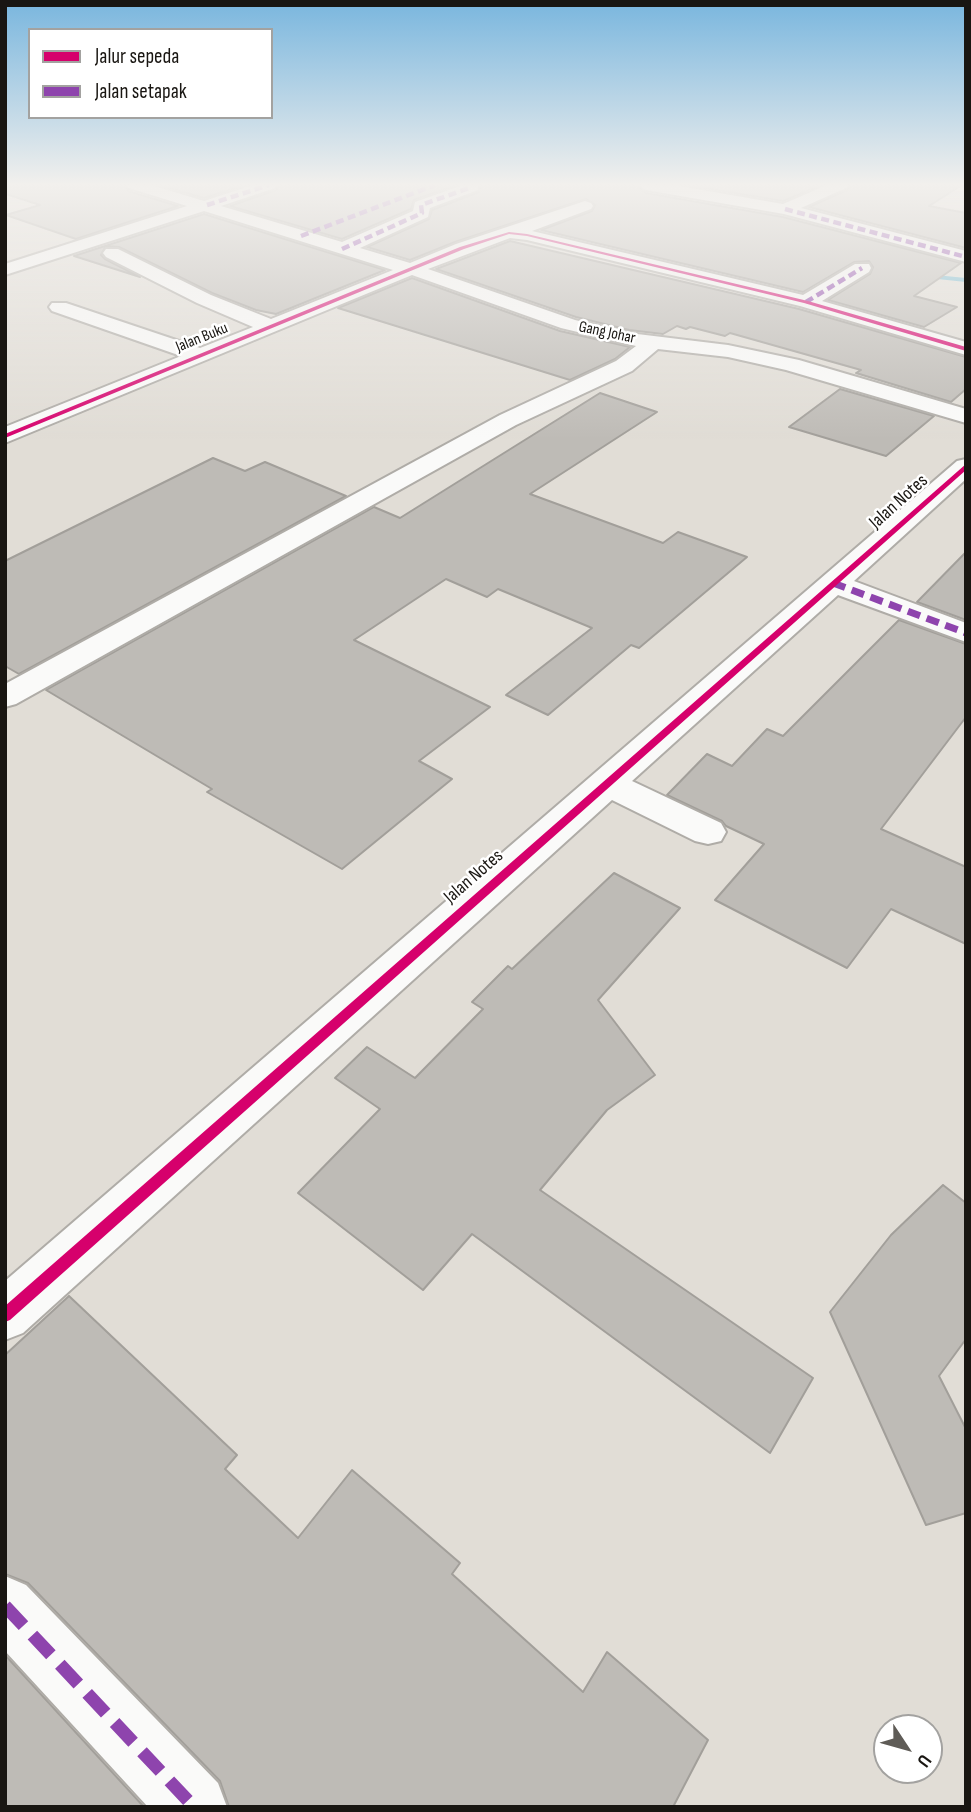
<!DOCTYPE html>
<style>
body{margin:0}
#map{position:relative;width:971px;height:1812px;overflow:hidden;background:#e1ddd6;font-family:"Sofia Sans Condensed",sans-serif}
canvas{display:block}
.frame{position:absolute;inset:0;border:7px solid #191612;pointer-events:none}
.legend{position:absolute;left:28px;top:28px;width:245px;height:91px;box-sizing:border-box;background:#fff;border:2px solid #a3a2a0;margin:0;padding:9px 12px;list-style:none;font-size:21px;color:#191612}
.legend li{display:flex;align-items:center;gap:14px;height:35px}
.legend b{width:35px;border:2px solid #a3a2a0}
.north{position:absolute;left:873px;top:1714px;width:70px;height:70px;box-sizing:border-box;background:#fff;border:2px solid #a3a2a0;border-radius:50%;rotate:126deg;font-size:19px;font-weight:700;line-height:28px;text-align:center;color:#191612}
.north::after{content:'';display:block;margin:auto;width:24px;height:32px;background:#5f5c57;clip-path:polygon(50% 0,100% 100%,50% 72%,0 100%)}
</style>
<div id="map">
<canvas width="971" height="1812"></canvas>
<div class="frame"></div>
<ul class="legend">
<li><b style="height:9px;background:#d6006c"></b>Jalur sepeda</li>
<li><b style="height:9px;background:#8e44ad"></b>Jalan setapak</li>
</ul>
<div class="north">U</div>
</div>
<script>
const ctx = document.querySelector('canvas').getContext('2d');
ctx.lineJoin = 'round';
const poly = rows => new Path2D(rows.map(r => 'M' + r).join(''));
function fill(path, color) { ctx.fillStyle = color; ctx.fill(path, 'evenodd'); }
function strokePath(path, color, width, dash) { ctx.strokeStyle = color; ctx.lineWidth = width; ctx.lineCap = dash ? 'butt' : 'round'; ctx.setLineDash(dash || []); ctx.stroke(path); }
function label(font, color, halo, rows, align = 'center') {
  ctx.font = font + ' "Sofia Sans Condensed",sans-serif'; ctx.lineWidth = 5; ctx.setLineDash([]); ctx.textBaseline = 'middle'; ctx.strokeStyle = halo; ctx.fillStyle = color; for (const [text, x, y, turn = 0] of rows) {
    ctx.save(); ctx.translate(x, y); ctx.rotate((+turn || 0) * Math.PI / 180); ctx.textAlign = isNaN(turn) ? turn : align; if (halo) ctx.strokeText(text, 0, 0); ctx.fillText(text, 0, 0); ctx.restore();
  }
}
fill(poly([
 [915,273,966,278,966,282,918,277,915,273]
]), '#73b9d0');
const building = poly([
 [8,185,124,185,128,191,178,206,76,239,6,215,40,205,6,194,8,185],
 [159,185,245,185,204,198,159,185],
 [280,185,456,185,414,200,411,209,342,239,230,206,276,190,280,185],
 [481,185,636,185,646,193,783,217,961,263,914,296,957,307,924,327,828,300,870,274,873,267,869,261,854,262,803,292,541,230,592,211,595,205,586,199,455,242,410,260,367,247,429,219,432,210,479,192,481,185],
 [687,185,821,185,783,201,687,185],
 [851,185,962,185,929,206,966,213,966,248,809,207,847,190,851,185],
 [204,214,385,270,276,314,256,310,212,293,119,247,106,246,101,255,105,259,140,277,74,256,204,214],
 [510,241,799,309,966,357,966,389,951,402,856,373,861,370,730,333,725,336,690,327,686,329,677,326,663,334,629,330,576,317,436,269,510,241],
 [412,278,560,331,630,347,615,359,570,380,338,308,412,278],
 [840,389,934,416,886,456,789,427,840,389],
 [600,393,657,412,530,494,663,543,678,532,747,557,639,648,631,645,548,715,506,695,592,628,498,589,487,597,446,579,354,640,490,707,419,761,452,779,342,869,207,792,212,789,46,690,374,507,400,518,600,393],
 [213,458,245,471,265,462,346,496,19,674,5,666,5,561,213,458],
 [966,552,966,620,917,602,966,552],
 [899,620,966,644,966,717,881,829,966,867,966,944,891,909,847,968,715,900,764,844,726,826,722,821,667,795,707,754,732,766,767,729,783,736,899,620],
 [614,873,680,908,598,1000,655,1075,607,1110,540,1190,813,1378,770,1453,472,1234,423,1290,298,1193,380,1109,335,1078,367,1047,415,1078,483,1009,472,1002,508,966,512,969,614,873],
 [943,1185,966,1203,966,1339,939,1376,966,1429,966,1513,926,1525,830,1312,891,1235,943,1185],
 [69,1296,237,1455,225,1469,298,1538,352,1470,460,1563,452,1574,583,1692,607,1652,708,1740,673,1807,229,1807,220,1781,28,1583,5,1574,5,1355,69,1296],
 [5,1655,144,1807,5,1807,5,1655]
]);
fill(building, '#bebbb6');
strokePath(building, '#a29f9a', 2);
const street = poly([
 [127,185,151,185,204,201,253,185,277,185,275,188,221,206,342,242,413,211,415,202,463,185,478,185,478,190,430,208,428,217,360,248,410,263,456,244,585,201,591,203,593,206,591,209,532,231,803,295,855,264,869,264,871,268,869,272,822,301,966,342,966,355,800,306,527,240,510,238,428,269,575,320,629,333,728,345,799,360,966,409,966,423,786,370,728,357,658,349,632,371,516,425,16,704,5,707,5,684,500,415,616,361,636,346,561,328,412,275,5,443,5,427,181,356,52,311,49,307,52,303,66,303,200,348,253,327,197,303,106,257,103,253,106,249,118,249,211,295,271,319,393,270,204,211,5,275,5,264,187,206,129,188,127,185],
 [638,185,673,185,783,204,827,185,848,185,846,188,801,208,966,251,966,262,784,214,646,190,638,185],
 [966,459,966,479,854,581,966,623,966,642,838,595,632,781,721,823,726,832,721,841,708,844,695,841,612,800,23,1333,5,1340,5,1281,957,461,966,459],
 [5,1576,26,1585,218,1783,227,1807,148,1807,5,1651,5,1576]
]);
strokePath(street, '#afaca7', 4);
fill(street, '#fafaf9');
strokePath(poly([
 [207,205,269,185],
 [785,209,966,257],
 [301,236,435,185],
 [342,249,422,213,421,205,472,187],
 [806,302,862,268]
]), '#8e44ad', 4.5, [8, 4.5]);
strokePath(poly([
 [833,583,966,633]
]), '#8e44ad', 7, [13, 7]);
strokePath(poly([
 [5,1606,194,1807]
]), '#8e44ad', 13, [27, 13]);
fill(poly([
 [509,232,527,234,808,301,966,347,966,351,804,303,527,236,509,234,464,249,5,438,5,434,460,247,509,232],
 [966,464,966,470,10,1320,5,1322,5,1306,966,464]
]), '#d6006c');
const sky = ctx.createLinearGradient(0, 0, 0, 439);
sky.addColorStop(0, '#79b6de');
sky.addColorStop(0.42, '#f2f0ed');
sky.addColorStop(1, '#f2f0ed00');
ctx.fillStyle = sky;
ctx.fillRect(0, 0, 971, 439);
label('16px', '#191612', '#fff', [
 ["Gang Johar",607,333,12],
 ["Jalan Buku",202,338,-22]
]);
label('19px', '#191612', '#fff', [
 ["Jalan Notes",899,502,-42],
 ["Jalan Notes",474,877,-41]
]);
</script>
